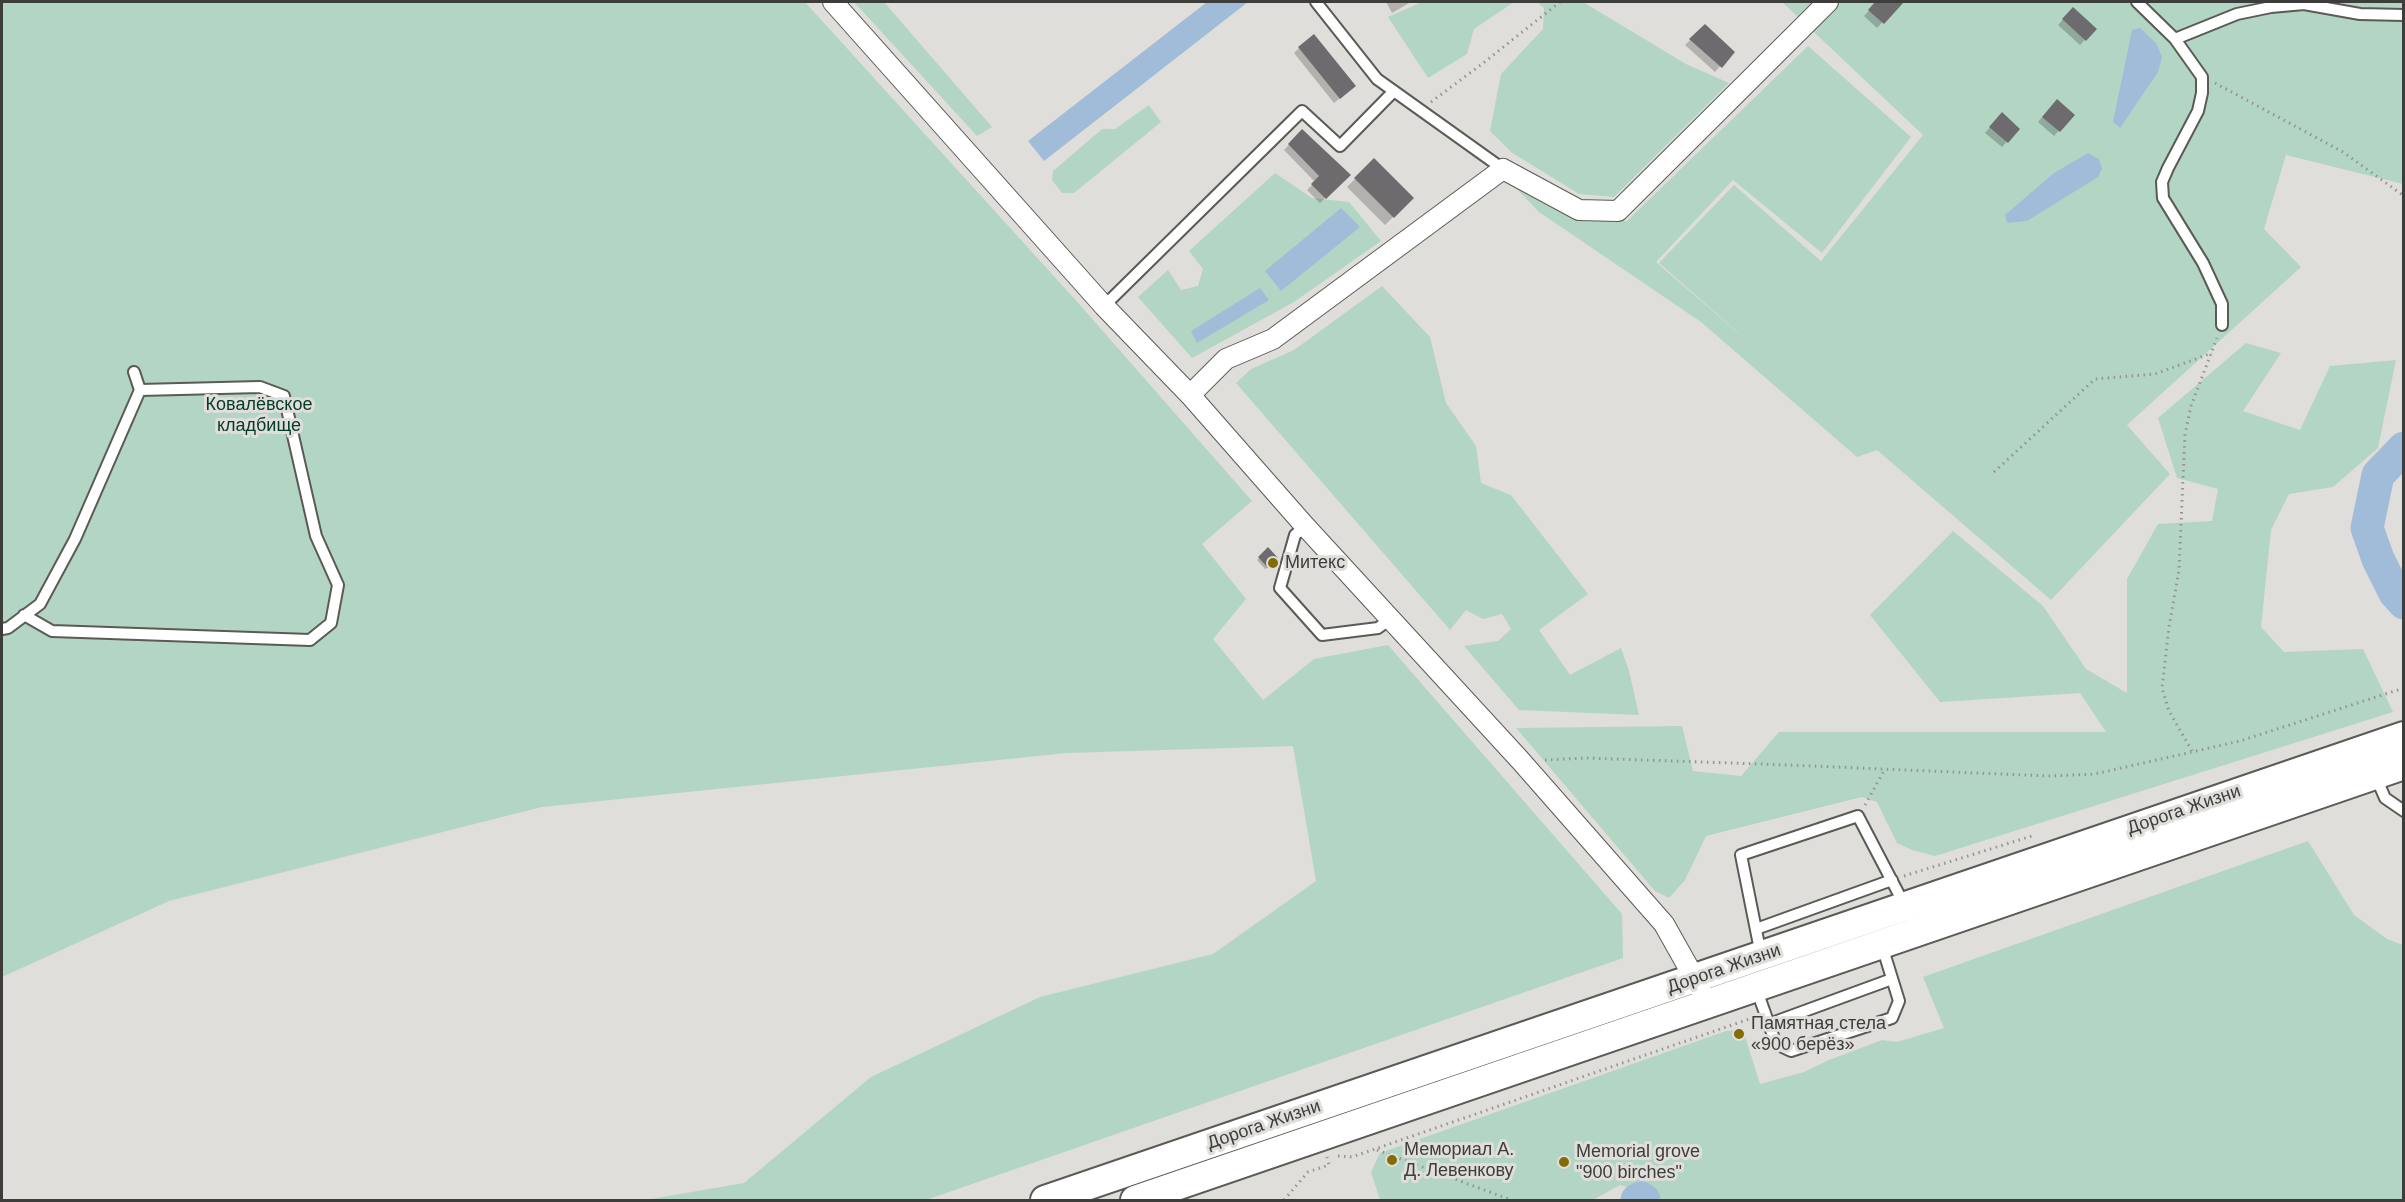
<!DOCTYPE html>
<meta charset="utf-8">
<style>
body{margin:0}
#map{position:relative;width:2405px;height:1202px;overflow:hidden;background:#e0deda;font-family:Arial,sans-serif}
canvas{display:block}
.frame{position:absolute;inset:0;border:3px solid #3d3d3b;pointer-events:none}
</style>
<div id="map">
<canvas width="2405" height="1202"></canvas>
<div class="frame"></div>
</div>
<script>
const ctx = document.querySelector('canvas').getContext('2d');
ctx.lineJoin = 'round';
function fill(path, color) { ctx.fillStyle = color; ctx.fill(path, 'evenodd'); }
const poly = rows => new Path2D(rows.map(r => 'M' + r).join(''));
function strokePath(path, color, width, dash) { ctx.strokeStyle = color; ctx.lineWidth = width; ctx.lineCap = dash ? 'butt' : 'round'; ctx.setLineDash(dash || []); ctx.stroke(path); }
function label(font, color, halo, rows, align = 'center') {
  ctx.font = font + ' Arial,sans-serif'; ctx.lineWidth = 6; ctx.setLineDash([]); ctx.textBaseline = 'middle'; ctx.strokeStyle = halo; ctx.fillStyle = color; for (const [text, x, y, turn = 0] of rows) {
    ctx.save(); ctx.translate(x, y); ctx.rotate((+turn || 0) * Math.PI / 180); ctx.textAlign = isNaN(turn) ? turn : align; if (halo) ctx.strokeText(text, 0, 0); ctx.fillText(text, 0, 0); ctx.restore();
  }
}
fill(poly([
 [2,2,805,2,1080,305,1252,501,1202,544,1246,599,1213,639,1263,700,1314,659,1388,645,1622,914,1623,958,926,1200,645,1200,744,1183,871,1077,1040,997,1213,954,1316,881,1293,746,1067,753,542,807,169,901,2,977],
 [854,2,884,2,992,127,977,136],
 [1422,2,1514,2,1474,29,1467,54,1428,78,1388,17],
 [1537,2,1583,2,1686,64,1729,83,1614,197,1579,194,1511,152,1490,131,1501,74,1543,29,1544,8],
 [1782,2,2403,2,2403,184,2286,155,2264,229,2301,267,2127,425,2170,474,2051,600,1877,450,1857,457,1701,322,1539,212,1517,189,1572,218,1627,221,1808,46,1911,137,1822,253,1733,180,1656,262,1758,350,1659,263,1734,185,1821,261,1923,135],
 [1149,105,1161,122,1074,193,1062,193,1052,180,1053,171,1102,129,1115,129],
 [1275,173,1312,198,1349,202,1381,241,1294,302,1192,358,1138,297,1168,270,1181,290,1198,286,1203,269,1189,251],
 [1382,286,1430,337,1446,403,1476,446,1481,483,1511,495,1588,594,1539,630,1570,675,1621,648,1629,671,1639,715,1519,710,1464,646,1498,641,1511,629,1502,614,1483,619,1466,610,1450,630,1236,383,1251,369,1294,350],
 [2246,343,2281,353,2243,411,2300,430,2330,366,2396,360,2378,448,2333,487,2289,494,2271,530,2261,627,2284,652,2363,649,2393,712,1935,856,1912,850,1897,843,1877,802,1862,797,1706,836,1685,880,1669,898,1655,891,1516,728,1682,726,1693,771,1741,776,1779,732,2106,732,2080,693,1940,702,1870,615,1953,531,2043,606,2086,669,2127,693,2127,579,2158,524,2212,521,2218,489,2177,478,2158,418],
 [2308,841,2354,915,2387,939,2403,945,2403,1200,1661,1200,1654,1195,1620,1185,1593,1200,1380,1200,1371,1172,1380,1153,1726,1031,1738,1030,1745,1036,1760,1084,1804,1072,1829,1060,1882,1040,1897,1042,1944,1028,1923,977]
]), '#b3d5c4');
fill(poly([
 [1207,2,1248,2,1044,161,1028,141],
 [2140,28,2156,43,2162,57,2158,72,2120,128,2113,122,2132,30],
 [2088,153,2099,159,2102,169,2098,177,2027,221,2007,223,2005,215,2054,173],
 [1341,208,1360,227,1281,291,1265,271],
 [1260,288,1269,300,1197,343,1191,331]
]), '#a1bcd9');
fill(poly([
 [1386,2,1411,2,1392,13],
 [1877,2,1902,2,1877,28,1864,16],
 [2073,9,2095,29,2080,45,2058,25],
 [1705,26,1733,52,1715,72,1685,45],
 [1299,48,1349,91,1334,103,1294,53],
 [2052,106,2073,115,2054,136,2038,122],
 [1997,119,2018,129,2002,147,1985,133],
 [1302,131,1349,175,1320,203,1307,190,1315,182,1284,150],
 [1374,160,1412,198,1385,225,1347,187],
 [1268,550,1275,565,1265,569,1257,560]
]), '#0003');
strokePath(poly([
 [2404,448,2378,475,2367,528,2378,559,2395,593,2404,603],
 [1637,1200,1641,1198,1644,1200]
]), '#a1bcd9', 33);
fill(poly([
 [1875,2,1904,2,1884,24,1868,10],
 [2073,7,2097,29,2086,41,2062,19],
 [1705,24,1735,52,1722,68,1689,39],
 [1314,34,1356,86,1340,99,1298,47],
 [2057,99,2075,115,2060,132,2042,117],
 [2002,112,2020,129,2008,143,1989,127],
 [1302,129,1351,175,1326,199,1311,184,1319,176,1288,144],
 [1374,158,1414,198,1394,218,1354,178],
 [1268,547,1278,558,1276,566,1268,568,1258,557]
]), '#6e6b6f');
const service = poly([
 [1316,2,1377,79,1503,169],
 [2137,2,2175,39,2202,77,2202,93,2198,111,2168,168,2162,182,2163,198,2203,263,2222,304,2222,325],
 [2175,39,2237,14,2271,7,2304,4,2360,14,2404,15],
 [1104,306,1302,111,1340,146,1394,91],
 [1305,526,1295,535,1280,588,1322,635,1378,628,1390,619],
 [24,615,52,631,310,640,331,623,338,585,316,536,284,396,260,387,140,390],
 [2,629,8,628,40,604,75,539,140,390,134,372],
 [2375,775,2385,798,2404,811],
 [1756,929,1892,880],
 [1761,955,1741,855,1858,816,1905,906],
 [1756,988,1776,1044,1791,1051,1892,1018,1899,1001,1882,946],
 [1769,1024,1892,979]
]);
const minor = poly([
 [833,2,1104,306,1190,395,1305,526,1520,760,1664,924,1700,988],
 [1190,395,1226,359,1273,339,1503,169,1579,210,1618,211,1828,2]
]);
const secondary = poly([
 [1045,1200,2404,736],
 [1135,1200,2404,765]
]);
strokePath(service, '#5b5a56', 14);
strokePath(minor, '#5b5a56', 22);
strokePath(secondary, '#5b5a56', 32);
strokePath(poly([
 [2215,83,2343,152,2404,196],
 [1431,102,1482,64,1560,2],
 [1994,472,2095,379,2155,374,2212,353],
 [2192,751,2169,711,2162,688,2169,627,2179,570,2185,434,2191,406,2217,338],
 [1545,760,1585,758,1789,765,2048,776,2095,774,2240,741,2404,688],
 [1865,805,1885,769],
 [1904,876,2035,835],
 [1377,1150,1511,1200],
 [1338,1156,1352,1157,1752,1018],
 [1284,1200,1308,1172,1329,1165,1327,1157]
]), '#959491', 3, [1.5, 4.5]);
strokePath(service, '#fff', 10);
strokePath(minor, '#fff', 20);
strokePath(secondary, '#fff', 28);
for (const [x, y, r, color] of [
 [1273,563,6,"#836b06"],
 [1739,1034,6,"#836b06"],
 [1392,1160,6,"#836b06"],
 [1564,1162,6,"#836b06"]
]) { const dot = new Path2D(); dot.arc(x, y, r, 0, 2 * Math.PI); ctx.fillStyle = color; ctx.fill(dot); strokePath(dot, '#e0deda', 2); }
label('18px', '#023b28', '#e0deda', [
 ["Ковалёвское",259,405],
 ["кладбище",259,426]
]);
label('18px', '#3d3d3b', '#e0deda', [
 ["Митекс",1285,563],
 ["Памятная стела",1751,1024],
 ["«900 берёз»",1751,1045],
 ["Мемориал А.",1404,1150],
 ["Д. Левенкову",1404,1171],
 ["Memorial grove",1576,1152],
 ["\"900 birches\"",1576,1173]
], 'left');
label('18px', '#3d3d3b', '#e0deda', [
 ["Дорога Жизни",2184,810,-19],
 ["Дорога Жизни",1724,969,-19],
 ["Дорога Жизни",1264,1125,-19]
]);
</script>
